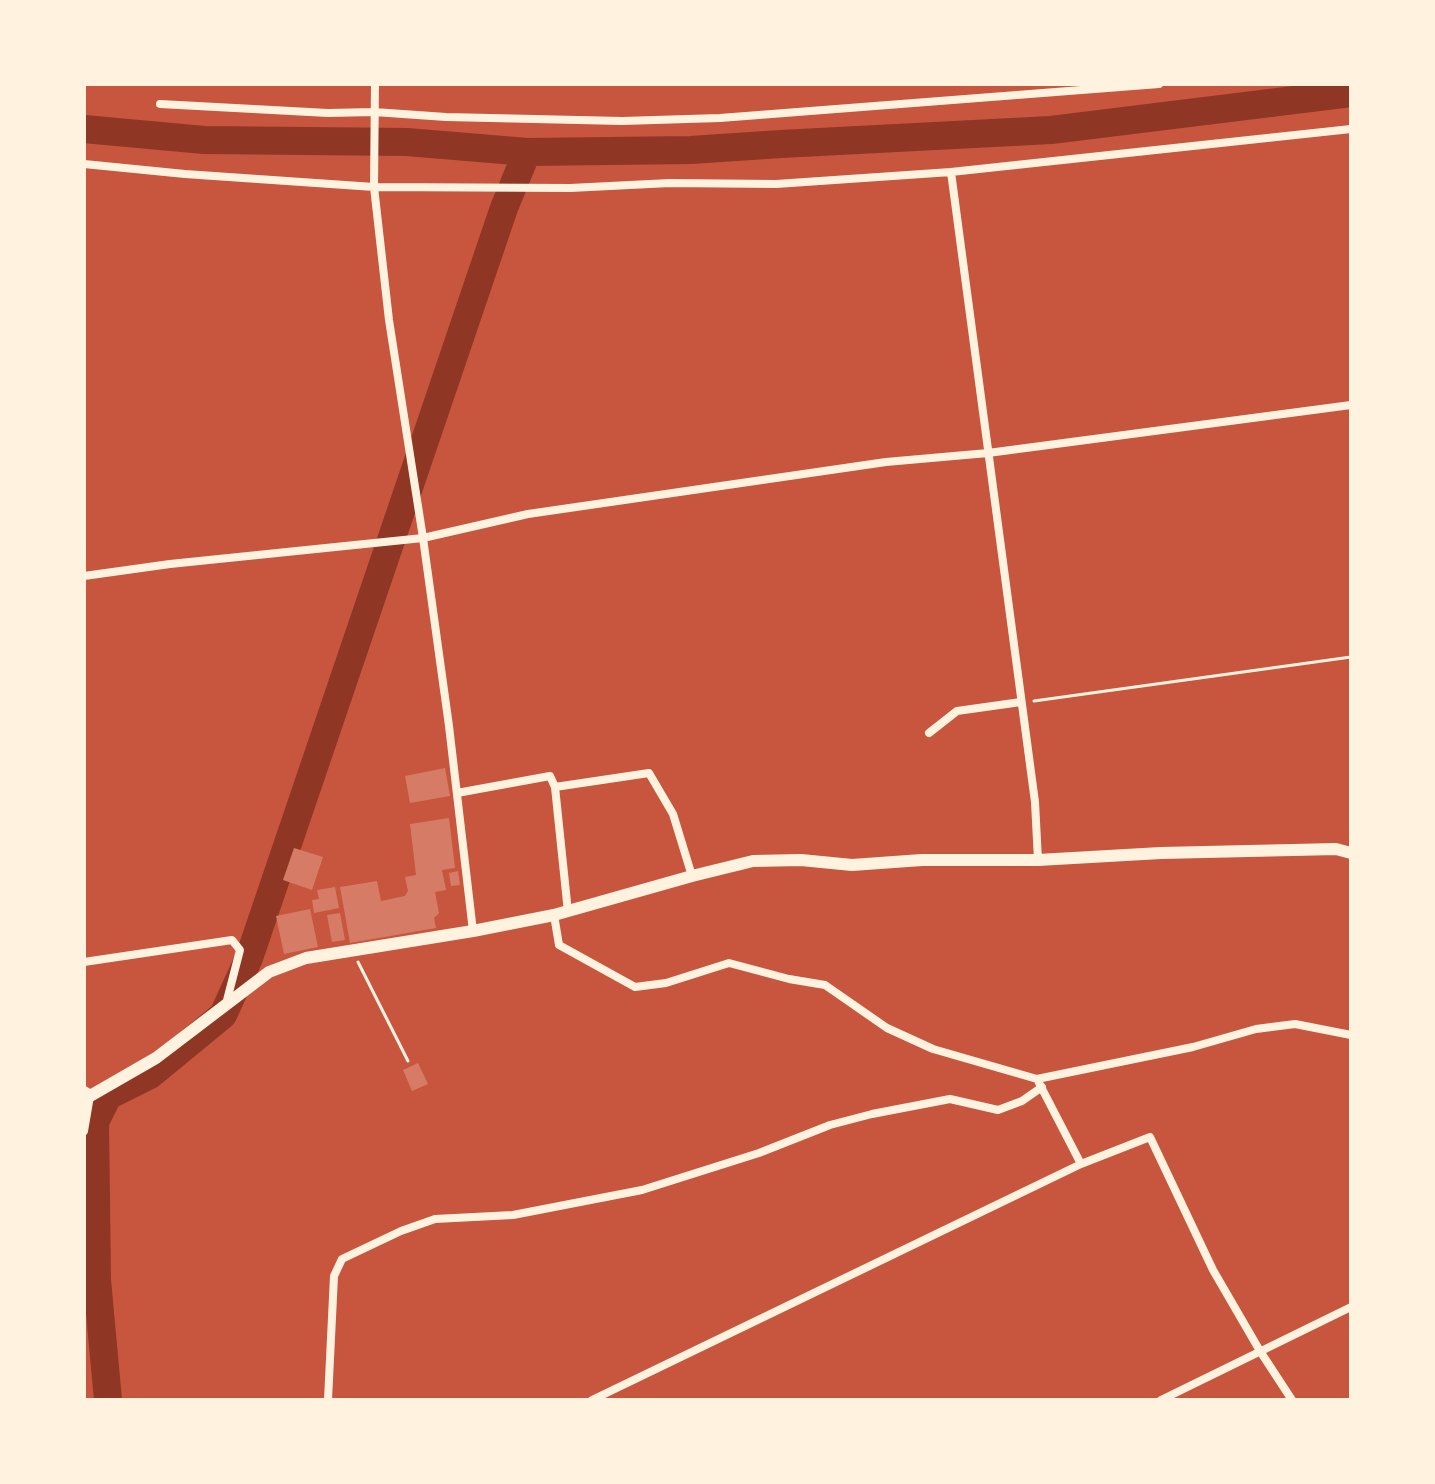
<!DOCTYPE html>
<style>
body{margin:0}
#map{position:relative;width:1435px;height:1484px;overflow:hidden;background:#c8553d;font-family:"PT Sans Narrow",sans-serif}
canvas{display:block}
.frame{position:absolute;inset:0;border:86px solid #fff3e0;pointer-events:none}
</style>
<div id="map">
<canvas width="1435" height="1484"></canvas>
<div class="frame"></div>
</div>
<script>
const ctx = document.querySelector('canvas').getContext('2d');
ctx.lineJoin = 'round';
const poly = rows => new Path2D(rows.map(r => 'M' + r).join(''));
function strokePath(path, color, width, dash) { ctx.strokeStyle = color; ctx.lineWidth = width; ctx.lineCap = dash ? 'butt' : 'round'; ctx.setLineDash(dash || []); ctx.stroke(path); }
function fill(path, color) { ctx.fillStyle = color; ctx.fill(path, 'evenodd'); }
strokePath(poly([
 [84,129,204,140,407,142,527,152,691,150,781,144,1051,130,1351,93],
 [108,1400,97,1280,95,1122,108,1096,150,1075,223,1015,249,958,504,208,527,152]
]), '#8f3625', 28);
fill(poly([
 [445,768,450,796,410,803,405,776],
 [449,818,455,868,442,870,446,890,435,892,439,913,434,918,436,928,350,943,340,887,377,881,381,901,405,896,408,891,405,877,416,875,410,824],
 [294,848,323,857,312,890,283,880],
 [458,871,460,885,451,886,449,873],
 [335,887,339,908,314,913,312,900,319,899,317,890],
 [310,909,318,947,284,954,276,916],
 [340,913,345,940,332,942,327,915],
 [418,1063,428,1084,412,1091,403,1070]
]), '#d67c66');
strokePath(poly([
 [1034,701,1351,657],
 [358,962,408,1061]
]), '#fff3e0', 3);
strokePath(poly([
 [375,84,374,187,389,320,423,538,449,726,473,931],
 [160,104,328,113,374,112,446,117,622,121,720,118,1159,84],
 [84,164,185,174,374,187,570,188,670,183,776,184,951,172,1351,129],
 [951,172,1035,802,1038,860],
 [84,576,170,564,423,538,528,514,886,462,988,453,1351,405],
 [929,733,957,711,1021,702],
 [555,787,649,773,673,814,692,876],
 [457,793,550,776,555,787,568,912],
 [554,915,559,945,635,987,666,983,729,963,789,979,825,985,887,1028,933,1049,1037,1079,1081,1164],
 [84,962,232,940,240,950,226,1004],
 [1037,1079,1193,1047,1256,1029,1295,1024,1351,1035],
 [84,1131,90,1096],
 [328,1400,334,1276,342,1259,401,1231,435,1219,513,1215,642,1190,759,1153,830,1125,872,1114,950,1099,998,1110,1022,1101,1042,1087],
 [592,1400,1081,1164,1150,1137,1213,1270,1260,1351,1292,1400],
 [1161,1400,1351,1307]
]), '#fff3e0', 8);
strokePath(poly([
 [84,1092,90,1096,156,1058,269,972,306,958,473,931,554,915,692,876,753,861,801,860,852,865,922,860,1038,860,1161,853,1336,849,1351,853]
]), '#fff3e0', 12);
</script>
